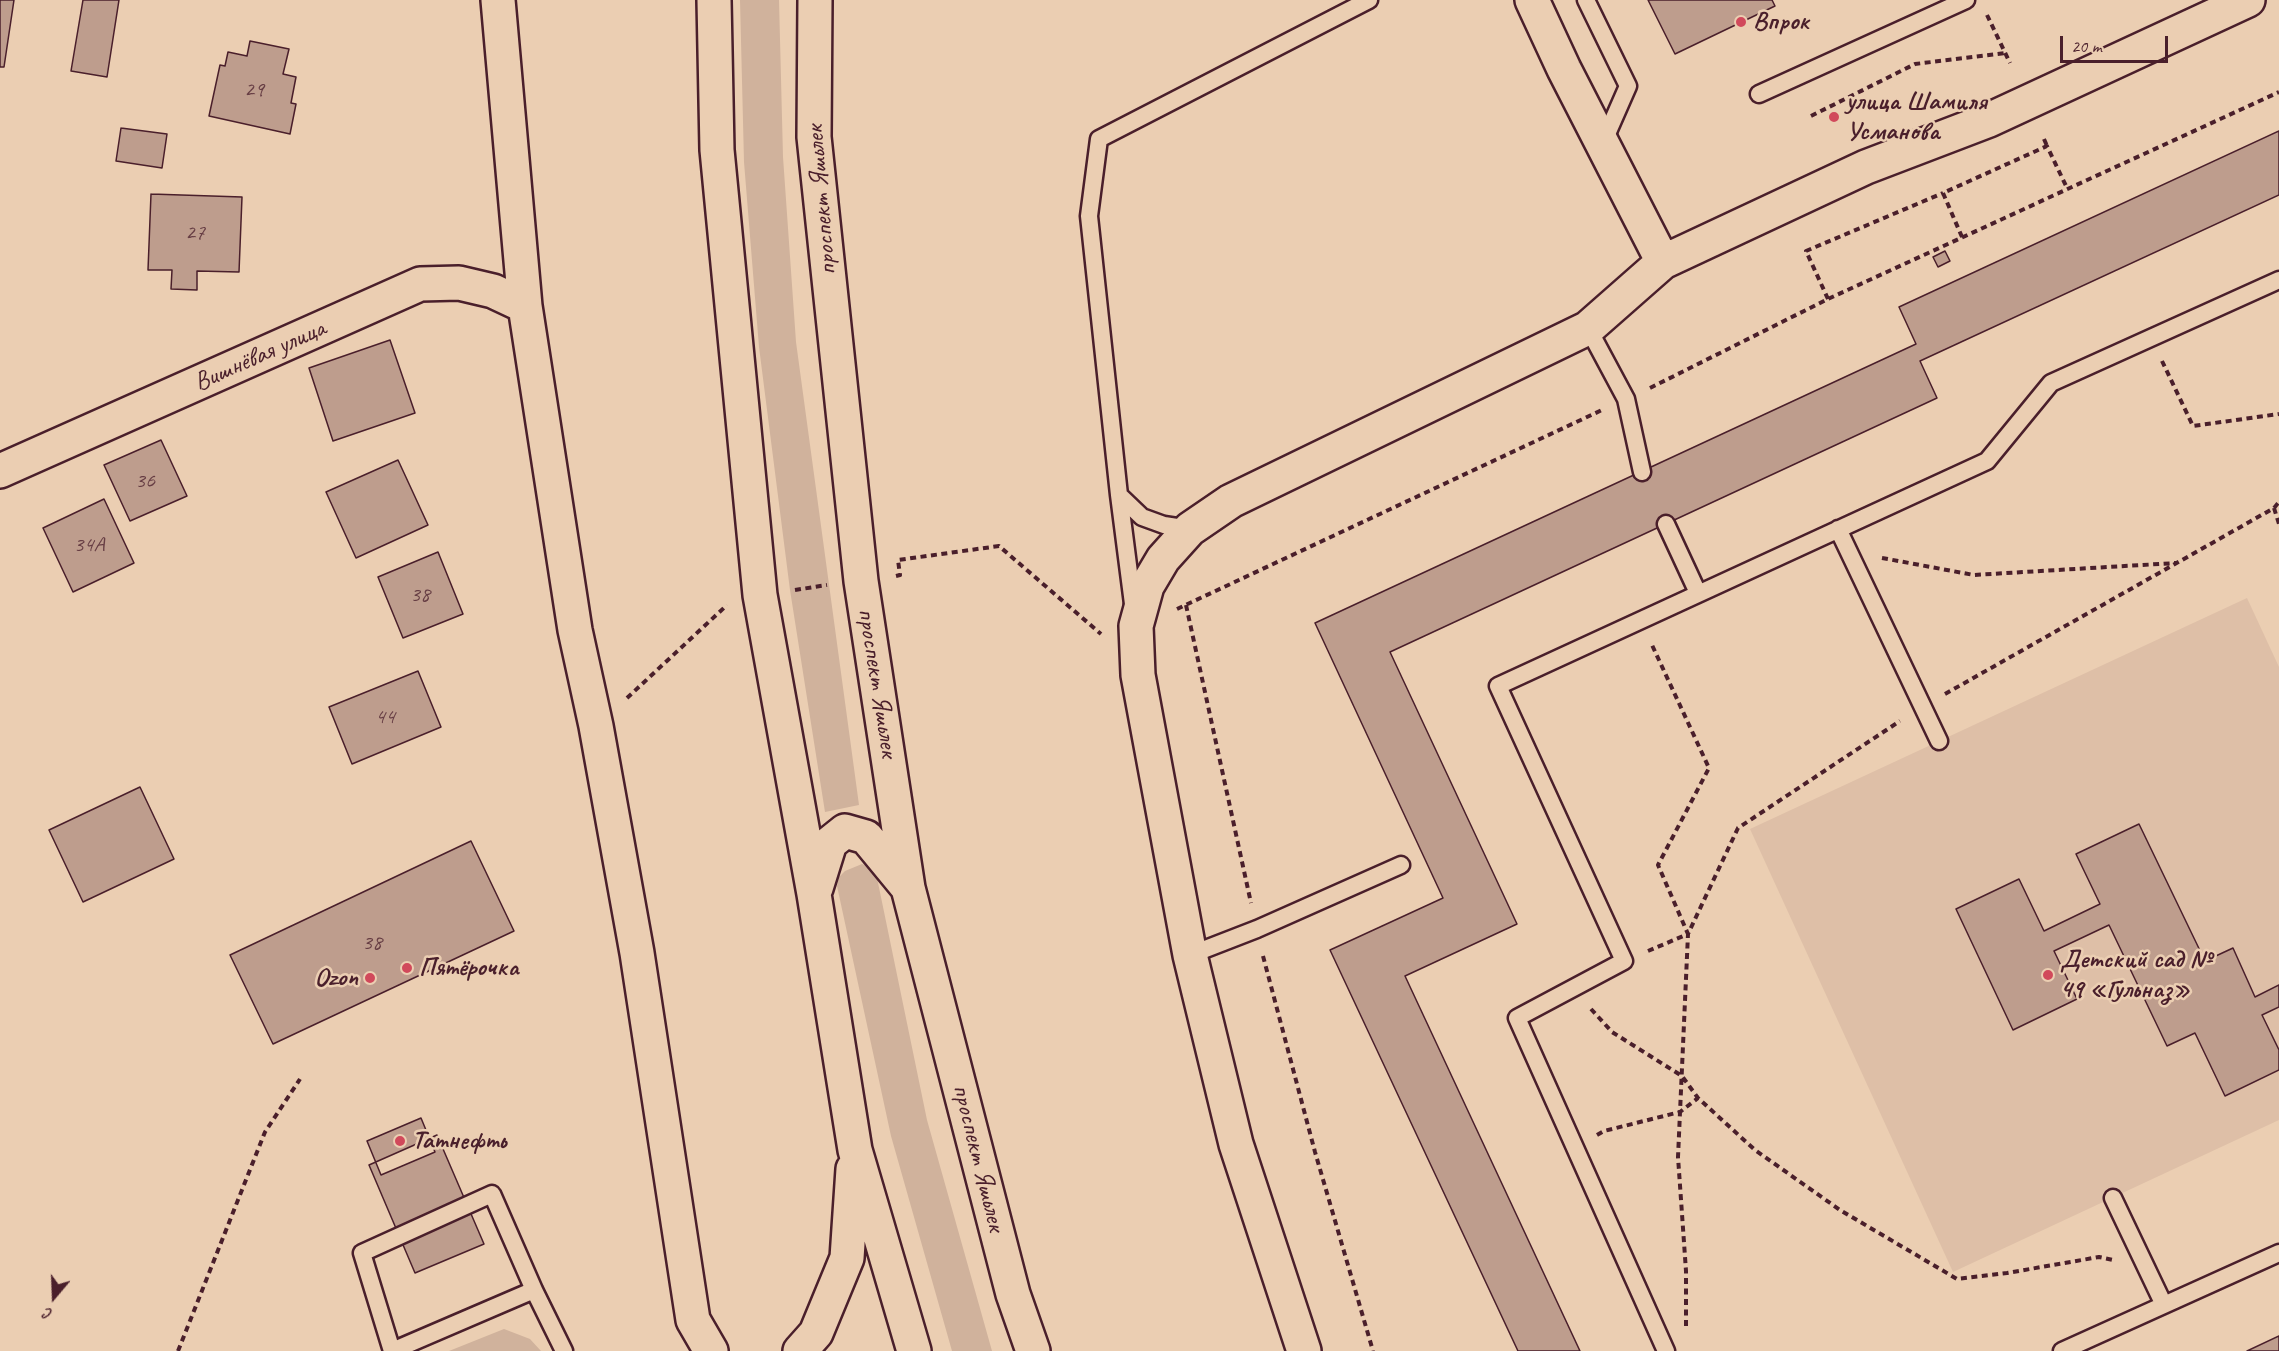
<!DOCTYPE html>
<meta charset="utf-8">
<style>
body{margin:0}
#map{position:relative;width:2279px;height:1351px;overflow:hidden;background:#ebceb2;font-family:Caveat,sans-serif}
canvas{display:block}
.north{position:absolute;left:24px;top:1267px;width:60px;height:60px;-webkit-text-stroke:4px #ebceb2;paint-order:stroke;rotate:199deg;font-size:16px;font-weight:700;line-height:24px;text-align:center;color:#4a1f2b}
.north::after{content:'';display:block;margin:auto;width:21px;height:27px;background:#4a1f2b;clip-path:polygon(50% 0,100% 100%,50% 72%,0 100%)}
.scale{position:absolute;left:2060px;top:36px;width:108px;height:27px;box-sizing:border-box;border:3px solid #4a1f2b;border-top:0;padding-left:8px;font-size:18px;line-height:21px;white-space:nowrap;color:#4a1f2b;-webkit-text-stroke:4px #ebceb2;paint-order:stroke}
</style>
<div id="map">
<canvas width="2279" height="1351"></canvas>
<div class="north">С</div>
<div class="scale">20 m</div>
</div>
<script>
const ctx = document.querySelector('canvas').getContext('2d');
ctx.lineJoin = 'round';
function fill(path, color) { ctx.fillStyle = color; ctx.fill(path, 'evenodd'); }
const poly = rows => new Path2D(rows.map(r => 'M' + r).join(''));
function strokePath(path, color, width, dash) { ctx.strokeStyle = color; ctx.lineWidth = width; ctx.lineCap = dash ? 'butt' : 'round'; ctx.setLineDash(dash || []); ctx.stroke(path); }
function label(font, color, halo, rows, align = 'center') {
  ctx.font = font + ' Caveat,sans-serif'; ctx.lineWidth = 5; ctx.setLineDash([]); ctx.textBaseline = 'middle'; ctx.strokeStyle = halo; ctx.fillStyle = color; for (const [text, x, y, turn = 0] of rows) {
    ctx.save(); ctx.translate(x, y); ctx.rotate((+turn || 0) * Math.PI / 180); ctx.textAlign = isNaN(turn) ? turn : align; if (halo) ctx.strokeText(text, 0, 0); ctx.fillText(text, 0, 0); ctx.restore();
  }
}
fill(poly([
 [2247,598,2279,667,2279,1120,1953,1272,1750,829]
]), '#debfa7');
fill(poly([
 [740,0,779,0,783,157,796,342,859,805,825,812,790,590,759,347,744,162],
 [862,864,870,867,876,873,927,1120,992,1351,952,1351,891,1136,837,886,839,877,845,871],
 [504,1329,530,1339,541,1351,449,1351]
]), '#d0b29c');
const building = poly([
 [0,0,14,0,4,67,0,67,0,0],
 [83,0,119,0,107,77,71,71,83,0],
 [1648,0,1772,0,1775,6,1675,54,1648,0],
 [250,41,289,49,283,74,296,77,291,103,296,104,290,134,209,116,220,65,225,66,228,52,247,56,250,41],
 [121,128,167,134,162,168,116,161,121,128],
 [2279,131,2279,195,1920,361,1937,398,1390,652,1517,924,1405,976,1580,1351,1518,1351,1330,950,1443,898,1315,623,1916,344,1899,307,2279,131],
 [151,194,242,197,239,272,197,271,197,290,171,289,172,270,148,270,151,194],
 [1945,251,1950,261,1938,267,1933,257,1945,251],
 [390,340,415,413,333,441,309,368,390,340],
 [161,440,187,496,130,521,104,465,161,440],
 [398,460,428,525,356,558,326,492,398,460],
 [104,499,134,563,73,592,43,528,104,499],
 [438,552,463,614,403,638,378,577,438,552],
 [418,671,441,727,352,764,329,707,418,671],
 [140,787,174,859,83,902,49,830,140,787],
 [2139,824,2205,961,2233,948,2255,997,2279,985,2279,1007,2262,1015,2279,1050,2279,1070,2225,1096,2195,1033,2167,1046,2109,925,2054,951,2077,999,2013,1030,1956,909,2019,879,2044,931,2100,904,2076,854,2139,824],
 [471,841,514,931,273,1044,230,955,471,841],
 [421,1118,435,1152,381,1175,367,1141,421,1118],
 [437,1135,484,1244,415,1273,369,1165,437,1135],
 [2279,1336,2279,1351,2247,1351,2279,1336]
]);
fill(building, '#be9d8d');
strokePath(building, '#4a1f2b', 1.5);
const lane = poly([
 [1586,0,1628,86,1603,143],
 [1759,94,1966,0],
 [1588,328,1626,399,1642,472],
 [1119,495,1133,604],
 [1666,524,1698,593],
 [1190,529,1164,525,1142,517,1119,495,1089,216,1099,139,1369,0],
 [1838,529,1939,741],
 [1190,955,1257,929,1401,865],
 [2113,1198,2164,1305],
 [392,1351,362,1253,492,1194,534,1290,564,1351],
 [392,1351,534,1290],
 [1666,1351,1517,1018,1624,961,1498,686,1987,461,2051,383,2279,280],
 [2062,1351,2279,1253]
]);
const street = poly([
 [498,0,525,306,575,630,596,726,637,953,693,1320,711,1351],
 [1532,0,1564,69,1663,262],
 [0,471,420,284,459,283,493,291,525,306],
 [1304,1351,1236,1144,1190,955,1138,675,1136,626,1147,586,1163,559,1190,529,1231,501,1588,328,1663,262,1866,167,1989,120,2248,0]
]);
const secondary = poly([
 [714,0,717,150,760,595,814,894,855,1150,914,1351],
 [815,0,814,137,861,581,908,888,1013,1294,1033,1351],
 [816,888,830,843,845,831,866,837,908,888],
 [800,1351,816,1333,847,1258,853,1169]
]);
strokePath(lane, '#4a1f2b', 21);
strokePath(street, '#4a1f2b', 38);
strokePath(secondary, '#4a1f2b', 38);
strokePath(poly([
 [1987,15,2010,63],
 [1811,116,1915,64,2006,53],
 [2044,139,2047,146],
 [1962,237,1943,193,2047,146,2067,188],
 [1828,299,1806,251,1943,193],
 [2162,361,2193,426,2279,414],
 [1650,388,1828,299,2279,92],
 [2274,508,2279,524],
 [1882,558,1974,575,2176,563],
 [896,576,900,575,898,560,999,546,1101,634],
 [795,590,827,585],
 [1186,605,1251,903],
 [1177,609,1602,410],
 [1945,694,2274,508,2279,502],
 [627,698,727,605],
 [1648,951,1688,934,1658,865,1709,768,1652,645],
 [1263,956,1315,1152,1373,1351],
 [1591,1009,1612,1032,1682,1076,1698,1098,1755,1150,1840,1210,1957,1279,2007,1273,2099,1257,2113,1260],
 [1597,1135,1604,1131,1680,1112,1698,1098],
 [1686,1326,1686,1271,1678,1157,1688,934,1738,828,1900,721],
 [178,1351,265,1132,300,1079]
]), '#4a1f2b', 4, [6, 4.5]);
strokePath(lane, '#ebceb2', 16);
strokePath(street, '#ebceb2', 33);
strokePath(secondary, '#ebceb2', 33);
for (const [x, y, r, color] of [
 [1741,22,6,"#d1495b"],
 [1834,117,6,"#d1495b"],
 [407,968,6,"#d1495b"],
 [2048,975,6,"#d1495b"],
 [370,978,6,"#d1495b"],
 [400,1141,6,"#d1495b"]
]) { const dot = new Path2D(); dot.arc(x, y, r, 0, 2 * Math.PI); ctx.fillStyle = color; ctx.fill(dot); strokePath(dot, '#ebceb2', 2); }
label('22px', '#673e44', null, [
 ["29",254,90],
 ["27",195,233],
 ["36",145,481],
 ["34А",89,545],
 ["38",420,595],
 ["44",385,717],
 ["38",372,943]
]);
label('bold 26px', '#4a1f2b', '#ebceb2', [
 ["Впрок",1753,22],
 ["улица Шамиля",1846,102],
 ["Усманова",1846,132],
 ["Детский сад №",2060,960],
 ["49 «Гульназ»",2060,990],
 ["Пятёрочка",419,968],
 ["Ozon",358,978,"right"],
 ["Татнефть",412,1141]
], 'left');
label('26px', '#4a1f2b', '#ebceb2', [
 ["проспект Яшьлек",822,200,-95],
 ["Вишнёвая улица",260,356,-24],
 ["проспект Яшьлек",877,683,81],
 ["проспект Яшьлек",978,1158,76]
]);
</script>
